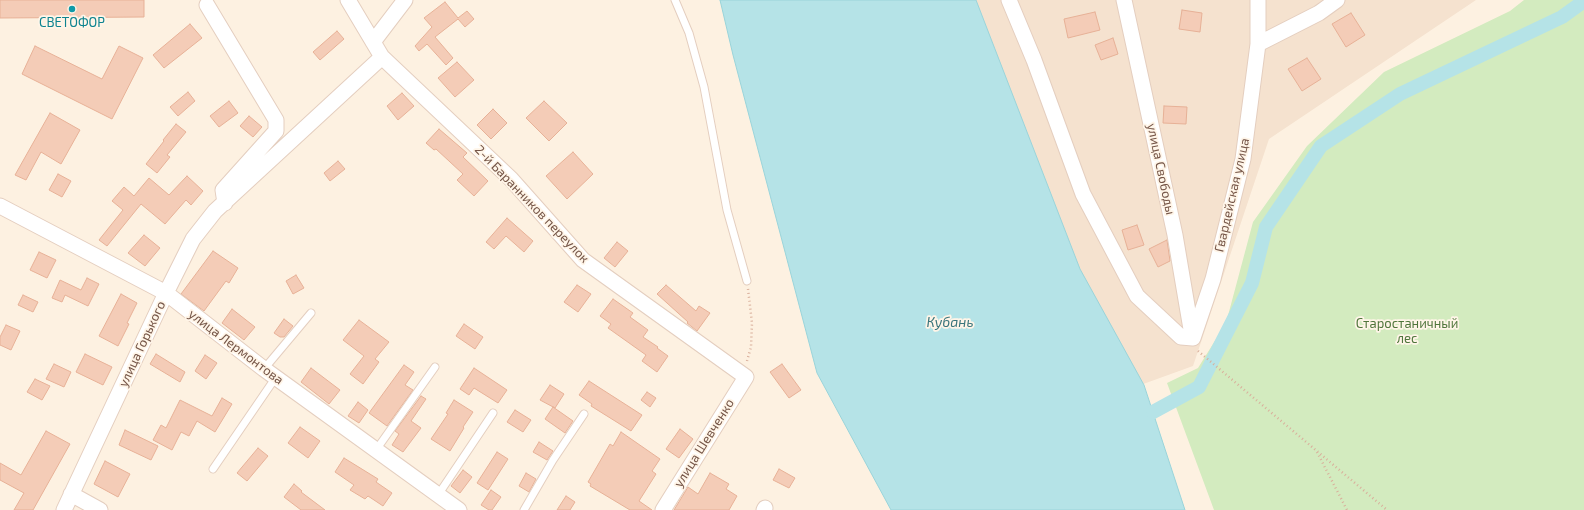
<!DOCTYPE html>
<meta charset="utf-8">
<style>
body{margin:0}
canvas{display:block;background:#fdf1e1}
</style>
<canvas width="1584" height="510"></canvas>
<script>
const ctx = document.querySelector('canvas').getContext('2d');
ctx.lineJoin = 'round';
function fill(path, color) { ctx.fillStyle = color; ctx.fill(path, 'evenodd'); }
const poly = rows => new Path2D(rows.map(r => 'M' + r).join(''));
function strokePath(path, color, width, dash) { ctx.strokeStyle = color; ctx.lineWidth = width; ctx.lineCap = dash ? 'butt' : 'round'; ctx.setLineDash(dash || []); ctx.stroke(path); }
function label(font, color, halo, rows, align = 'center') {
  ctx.font = font + ' "Exo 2",sans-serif'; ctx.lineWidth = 3.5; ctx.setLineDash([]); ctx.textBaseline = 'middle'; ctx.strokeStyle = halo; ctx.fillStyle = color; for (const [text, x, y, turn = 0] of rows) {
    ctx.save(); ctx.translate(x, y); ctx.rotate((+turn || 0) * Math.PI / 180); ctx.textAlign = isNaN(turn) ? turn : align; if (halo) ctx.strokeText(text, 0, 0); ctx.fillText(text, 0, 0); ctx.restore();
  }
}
fill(poly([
 [974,0,1476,0,1269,139,1193,366,1135,387,1043,216]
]), '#f5e2cf');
fill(poly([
 [1524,0,1584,0,1584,510,1214,510,1167,383,1198,368,1226,323,1253,222,1307,146,1384,72,1510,11]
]), '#d3ebbf');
const water = poly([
 [720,0,976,0,1080,269,1144,385,1185,510,891,510,817,373,733,55,720,0]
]);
fill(water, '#b5e3e7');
strokePath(water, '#9ad4da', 1);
strokePath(poly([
 [1153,412,1199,387,1252,283,1266,227,1321,146,1400,94,1562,17,1584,1]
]), '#b5e3e7', 14);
const building = poly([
 [0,0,144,0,144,17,0,18,0,0],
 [445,2,458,18,467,11,474,19,465,27,458,19,435,37,453,58,446,65,427,44,419,51,415,46,432,27,424,18,445,2],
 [1182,10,1202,13,1200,32,1179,29,1182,10],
 [1095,12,1100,30,1068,38,1064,19,1095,12],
 [1351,13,1365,35,1346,47,1332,24,1351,13],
 [190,24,202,38,164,68,153,55,190,24],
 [337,31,344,39,320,60,313,52,337,31],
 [1113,38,1118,54,1101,60,1095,45,1113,38],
 [35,46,102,79,119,46,143,58,112,119,22,74,35,46],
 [1307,58,1321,79,1302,91,1288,69,1307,58],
 [457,62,474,80,455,97,438,78,457,62],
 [188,92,195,101,178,116,170,107,188,92],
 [402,93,414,106,398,120,387,106,402,93],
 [229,101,238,113,219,127,210,116,229,101],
 [544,101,567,123,549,141,526,118,544,101],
 [1164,106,1187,107,1186,124,1163,123,1164,106],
 [493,109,507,123,491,139,477,125,493,109],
 [50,113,80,130,61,164,41,152,26,180,15,175,50,113],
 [249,116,262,127,253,137,240,126,249,116],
 [176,124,186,132,167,155,170,157,157,173,146,164,164,141,163,140,176,124],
 [439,129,467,153,463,157,488,181,474,196,457,180,463,174,436,149,434,150,426,143,439,129],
 [573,152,593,174,567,199,546,176,573,152],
 [338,161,345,169,330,181,324,173,338,161],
 [58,174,71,181,62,197,49,190,58,174],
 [187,176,203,191,191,205,186,200,165,224,141,204,107,246,99,240,123,210,112,201,124,187,134,196,149,178,169,195,187,176],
 [507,218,533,241,524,252,506,236,494,249,486,242,507,218],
 [1137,225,1144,245,1128,250,1122,230,1137,225],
 [144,235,160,248,145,266,128,253,144,235],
 [1167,240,1170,261,1158,267,1149,249,1167,240],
 [617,242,628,251,615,267,604,258,617,242],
 [213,251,238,268,229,283,226,281,204,311,181,294,213,251],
 [39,252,56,260,47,278,30,270,39,252],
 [296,275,304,288,293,294,286,281,296,275],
 [87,278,99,284,88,306,65,295,62,302,52,298,60,280,81,290,87,278],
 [577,285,591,294,578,312,564,302,577,285],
 [666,285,696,311,699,306,710,313,697,331,687,323,688,322,657,294,666,285],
 [121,294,137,303,127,323,129,324,118,346,99,336,121,294],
 [23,295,38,302,33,312,18,305,23,295],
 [613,299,633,313,630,317,648,330,643,337,658,347,657,348,668,356,657,372,642,361,646,355,608,328,611,324,600,316,613,299],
 [232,309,255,327,244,340,222,323,232,309],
 [284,319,293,326,284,337,280,337,274,333,284,319],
 [359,320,389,342,375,359,379,362,363,384,350,374,364,356,343,340,359,320],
 [464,324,483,337,475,349,456,336,464,324],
 [6,325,20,331,11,350,0,345,0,337,6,325],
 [85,354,112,367,103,385,76,372,85,354],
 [156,354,185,372,180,382,150,364,156,354],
 [205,355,217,363,206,379,195,371,205,355],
 [54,364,71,372,64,387,46,379,54,364],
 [782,364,801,390,789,398,770,372,782,364],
 [404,365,414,372,405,385,413,390,387,426,369,413,404,365],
 [311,368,340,390,329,404,301,382,311,368],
 [474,368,507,390,498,403,474,388,469,395,460,389,474,368],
 [35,379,50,386,42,400,27,392,35,379],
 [589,381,642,415,631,431,591,406,592,404,579,395,589,381],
 [550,385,564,394,555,408,540,400,550,385],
 [647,392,656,398,650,407,641,400,647,392],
 [421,396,426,399,411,421,421,428,403,452,392,445,399,434,395,431,421,396],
 [222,398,232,404,215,432,197,421,189,436,181,432,172,450,153,440,161,425,166,428,180,400,212,416,222,398],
 [454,400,473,412,463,427,464,428,450,451,431,439,448,414,446,413,454,400],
 [358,402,368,410,359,423,348,416,358,402],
 [553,407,573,421,565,433,545,419,553,407],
 [515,410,531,420,523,432,507,422,515,410],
 [300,427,320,441,308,458,288,443,300,427],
 [680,429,693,439,679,458,666,449,680,429],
 [125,430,158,446,151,460,119,445,125,430],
 [46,431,70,444,33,510,14,510,24,493,0,480,0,463,21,475,46,431],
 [621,432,660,459,652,471,656,474,639,501,652,510,630,510,590,486,591,484,588,482,610,444,613,446,621,432],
 [539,442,553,451,547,460,533,452,539,442],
 [258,448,268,456,247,481,237,473,258,448],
 [497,452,508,459,488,490,477,483,497,452],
 [344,458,378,479,376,482,392,493,383,506,368,496,365,499,350,490,354,485,335,472,344,458],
 [105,461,130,474,118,497,94,484,105,461],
 [779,469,795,478,789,488,773,480,779,469],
 [463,470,472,477,460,493,451,486,463,470],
 [526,473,536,479,529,492,519,486,526,473],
 [710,473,729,484,726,489,737,496,729,510,674,510,688,487,698,494,710,473],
 [294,484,302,491,301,492,325,510,301,510,284,497,294,484],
 [491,490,501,497,492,510,489,510,481,505,491,490],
 [566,496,575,502,570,510,557,510,566,496]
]);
fill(building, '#f4ccb7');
strokePath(building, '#e7b197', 1);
const lane = poly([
 [675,0,689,33,704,87,727,210,747,281],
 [264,369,311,313],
 [376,450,435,367],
 [213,469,276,377],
 [438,495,493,413],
 [524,510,553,460,584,414]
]);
const street = poly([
 [348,0,382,57,511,179,583,260,746,377,663,510],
 [1009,0,1034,60,1083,194,1137,296,1181,337,1193,338],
 [1124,0,1175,235,1192,335],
 [207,5,276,120,276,131,223,190,225,203],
 [373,42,405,0],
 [1258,44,1319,13,1337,0],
 [0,206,166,293,264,369,459,510],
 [1193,338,1213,279,1243,159,1258,44,1258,0],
 [71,494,100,510],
 [64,510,166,293,193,239,215,211,382,57],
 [764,510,765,508]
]);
strokePath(lane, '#e4cebf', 9);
strokePath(street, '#e4cebf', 17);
strokePath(poly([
 [1198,351,1387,510],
 [747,361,751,347,752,323,748,289],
 [1317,452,1347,510]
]), '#d9af9b', 2.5, [1, 3]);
strokePath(lane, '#fff', 7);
strokePath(street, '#fff', 15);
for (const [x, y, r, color] of [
 [72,9,4,"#0f9aa8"]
]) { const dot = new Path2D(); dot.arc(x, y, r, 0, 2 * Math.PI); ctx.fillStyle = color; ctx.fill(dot); strokePath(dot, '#fff5e8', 1.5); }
label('13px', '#0d838f', '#fff5e8', [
 ["СВЕТОФОР",72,23]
]);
label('13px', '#755547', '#fff5e8', [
 ["улица Свободы",1161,169,78],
 ["Гвардейская улица",1232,195,-77],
 ["2-й Баранников переулок",532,204,46],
 ["улица Горького",142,344,-65],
 ["улица Лермонтова",236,347,37],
 ["улица Шевченко",704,443,-58]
]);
label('13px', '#50763c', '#fff5e8', [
 ["Старостаничный",1407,324],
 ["лес",1407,339]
]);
label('italic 14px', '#3a757c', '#fff5e8', [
 ["Кубань",950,322]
]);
</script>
